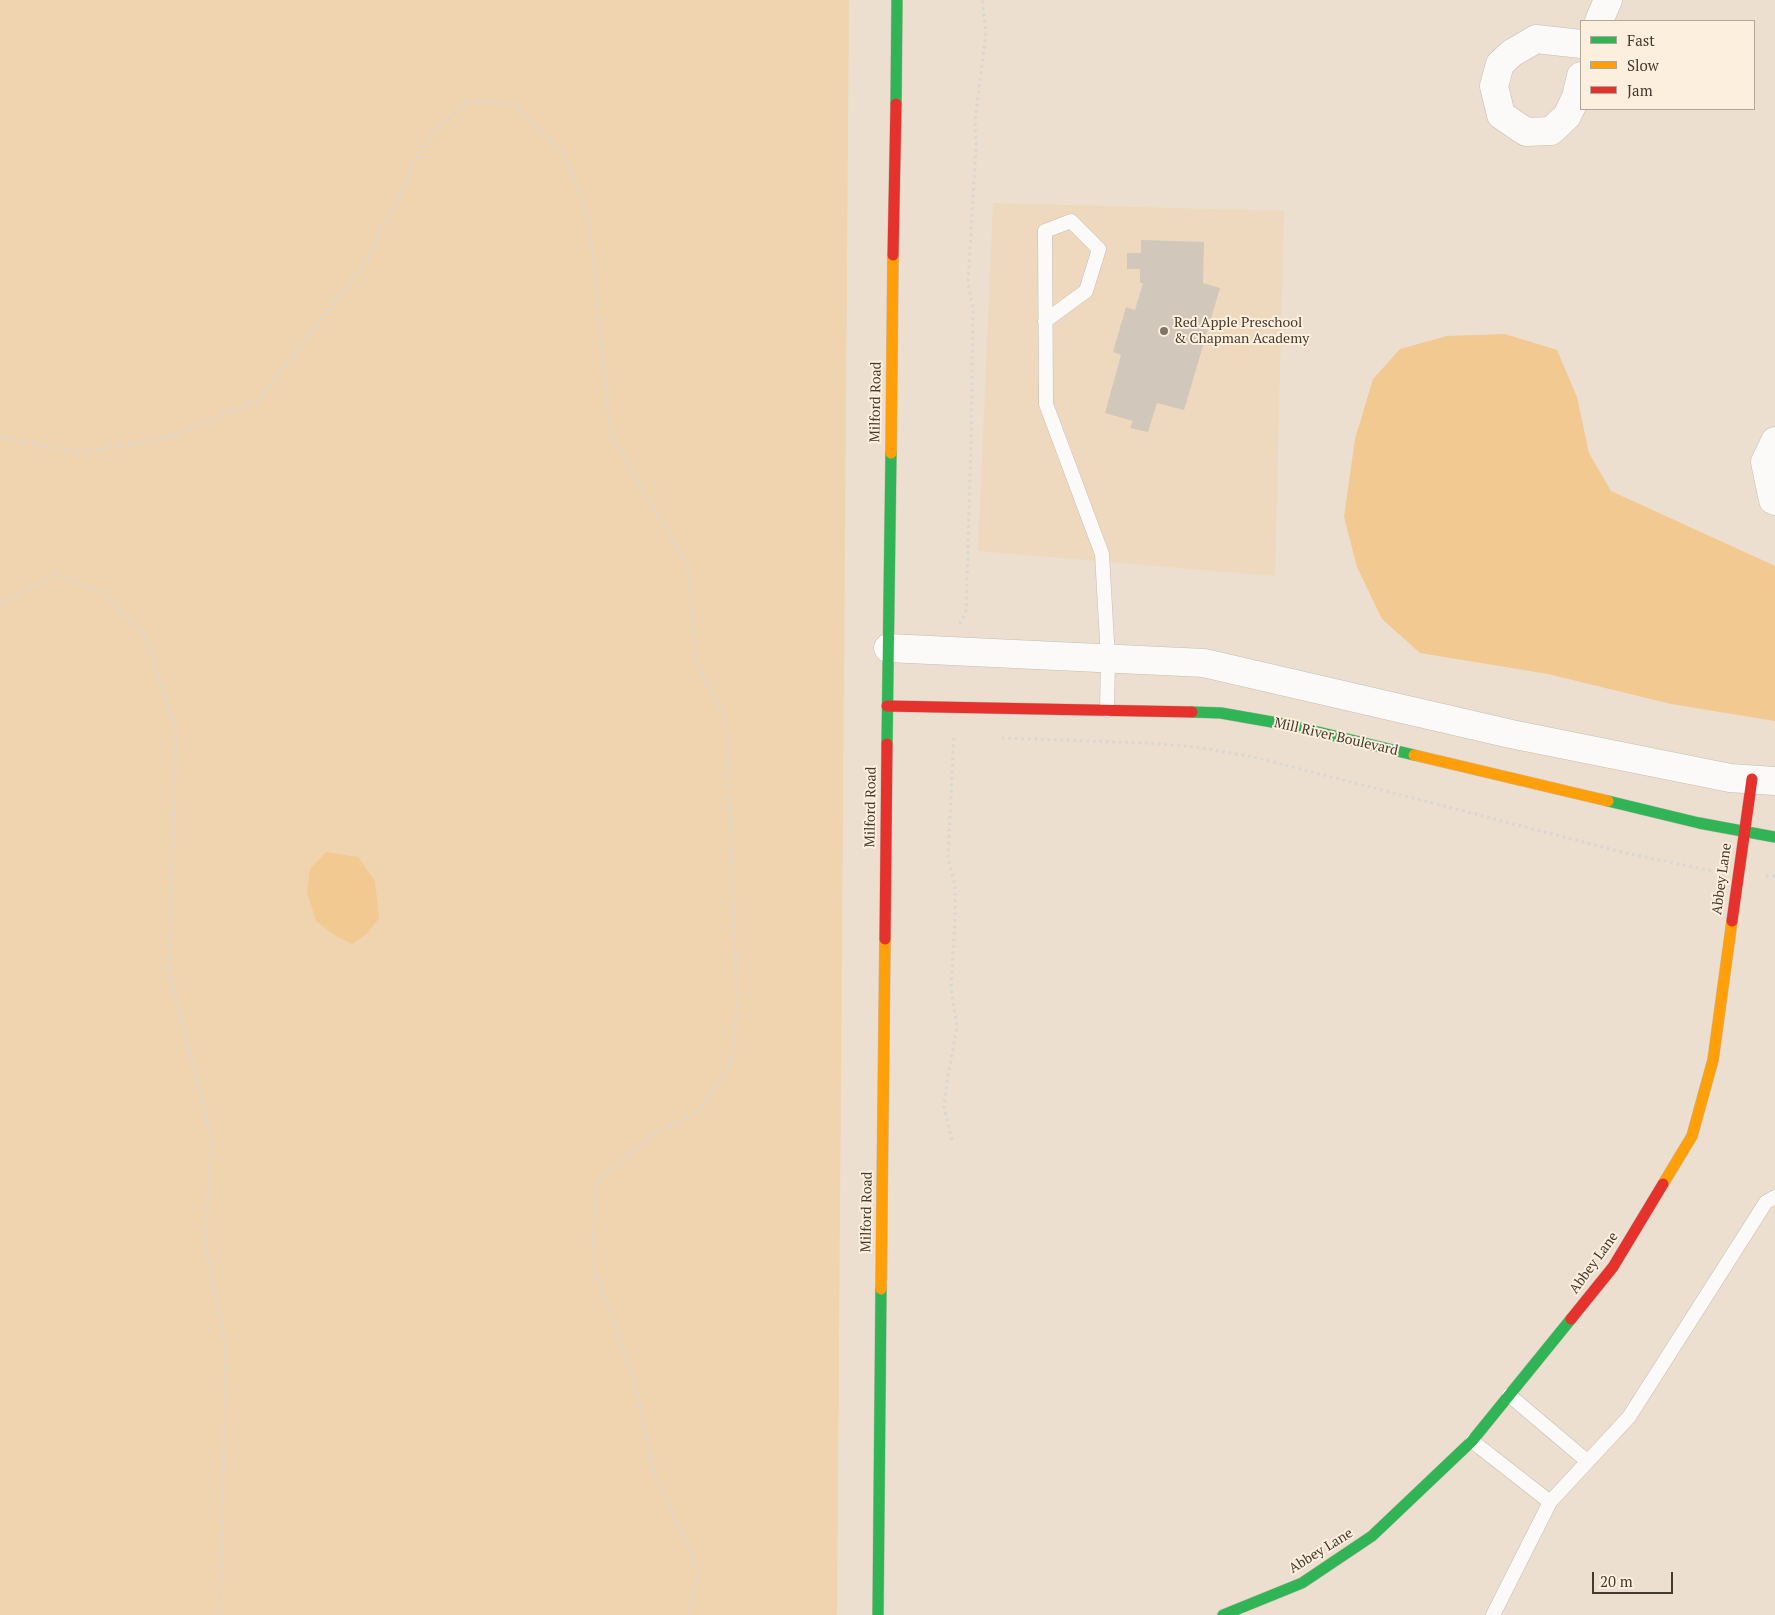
<!DOCTYPE html>
<style>
body{margin:0}
#map{position:relative;width:1775px;height:1615px;overflow:hidden;background:#ecdfcf;font-family:"PT Serif",serif}
canvas{display:block}
.legend{position:absolute;left:1580px;top:20px;width:175px;height:90px;box-sizing:border-box;background:#fdefde;border:1px solid #b3a798;margin:0;padding:6px 9px;list-style:none;font-size:15px;color:#443b2f}
.legend li{display:flex;align-items:center;gap:10px;height:25px}
.legend b{width:25px;border:1px solid #b3a798}
.scale{position:absolute;left:1592px;top:1572px;width:81px;height:22px;box-sizing:border-box;border:2px solid #443b2f;border-top:0;padding-left:6px;font-size:15px;line-height:18px;white-space:nowrap;color:#443b2f;-webkit-text-stroke:4px #fdefde;paint-order:stroke}
</style>
<div id="map">
<canvas width="1775" height="1615"></canvas>
<ul class="legend">
<li><b style="height:6px;background:#30b455"></b>Fast</li>
<li><b style="height:6px;background:#ff9f0a"></b>Slow</li>
<li><b style="height:6px;background:#e5322d"></b>Jam</li>
</ul>
<div class="scale">20 m</div>
</div>
<script>
const ctx = document.querySelector('canvas').getContext('2d');
ctx.lineJoin = 'round';
function fill(path, color) { ctx.fillStyle = color; ctx.fill(path, 'evenodd'); }
const poly = rows => new Path2D(rows.map(r => 'M' + r).join(''));
function strokePath(path, color, width, dash) { ctx.strokeStyle = color; ctx.lineWidth = width; ctx.lineCap = dash ? 'butt' : 'round'; ctx.setLineDash(dash || []); ctx.stroke(path); }
function label(font, color, halo, rows, align = 'center') {
  ctx.font = font + ' "PT Serif",serif'; ctx.lineWidth = 4; ctx.setLineDash([]); ctx.textBaseline = 'middle'; ctx.strokeStyle = halo; ctx.fillStyle = color; for (const [text, x, y, turn = 0] of rows) {
    ctx.save(); ctx.translate(x, y); ctx.rotate((+turn || 0) * Math.PI / 180); ctx.textAlign = isNaN(turn) ? turn : align; if (halo) ctx.strokeText(text, 0, 0); ctx.fillText(text, 0, 0); ctx.restore();
  }
}
fill(poly([
 [993,203,1284,211,1275,576,978,551]
]), '#eed9be');
fill(poly([
 [0,0,849,0,837,1615,0,1615]
]), '#f0d4b0');
fill(poly([
 [1505,334,1557,350,1577,397,1589,453,1611,491,1775,566,1775,721,1671,704,1548,674,1420,653,1382,619,1357,567,1344,517,1355,439,1373,379,1400,349,1447,336],
 [326,852,358,857,375,881,379,918,368,933,352,944,333,934,316,921,307,892,310,869]
]), '#f2c991');
fill(poly([
 [1141,240,1204,242,1203,283,1220,288,1184,410,1157,403,1148,432,1130,428,1133,421,1105,413,1121,355,1113,352,1126,307,1135,310,1143,283,1140,283,1140,269,1127,269,1127,253,1141,253]
]), '#d1c7ba');
const lane = poly([
 [1045,321,1086,291,1099,249,1071,221,1045,231,1046,404,1102,554,1108,659,1107,710],
 [1509,1395,1587,1461],
 [1472,1441,1550,1502],
 [1493,1615,1550,1502,1629,1417,1766,1202,1775,1197]
]);
const street = poly([
 [1599,21,1608,0],
 [1581,44,1536,39,1512,53,1500,64,1494,86,1501,115,1526,132,1551,131,1567,116,1576,97,1581,76],
 [1775,441,1765,462,1773,500,1775,501],
 [888,648,1204,663,1511,734,1730,778,1775,781]
]);
const fast = poly([
 [896,104,897,0],
 [1192,712,1221,713,1289,725,1414,755],
 [887,744,891,453],
 [1608,801,1699,823,1775,837],
 [878,1615,881,1289],
 [1223,1615,1302,1583,1372,1536,1472,1441,1571,1319]
]);
const slow = poly([
 [891,453,893,255],
 [1414,755,1608,801],
 [1663,1184,1692,1136,1713,1060,1732,921],
 [881,1289,885,939]
]);
const jam = poly([
 [893,255,896,104],
 [887,706,1192,712],
 [1732,921,1752,779],
 [885,939,887,744],
 [1571,1319,1613,1267,1663,1184]
]);
strokePath(lane, '#c6bcaf', 15);
strokePath(street, '#c6bcaf', 29);
strokePath(fast, '#c6bcaf', 12);
strokePath(slow, '#c6bcaf', 12);
strokePath(jam, '#c6bcaf', 12);
strokePath(poly([
 [0,437,78,453,170,437,259,400,364,265,428,137,469,101,514,105,565,155,589,222,611,435,688,566,696,663,726,720,737,1006,731,1064,699,1112,654,1134,597,1182,592,1264,633,1376,655,1476,699,1569,689,1615],
 [0,605,56,574,103,593,145,635,176,731,169,972,212,1141,205,1243,226,1347,220,1615],
 [960,624,966,611,971,445,973,308,968,283,976,148,975,121,986,32,982,0],
 [1002,738,1147,743,1196,747,1254,757,1626,853,1713,871],
 [1766,876,1775,876],
 [952,1140,944,1107,947,1082,957,1027,951,987,955,921,955,887,948,857,954,734]
]), '#dad6d1', 3, [2.5, 4]);
strokePath(lane, '#fcfaf8', 14);
strokePath(street, '#fcfaf8', 28);
strokePath(fast, '#30b455', 11);
strokePath(slow, '#ff9f0a', 11);
strokePath(jam, '#e5322d', 11);
for (const [x, y, r, color] of [
 [1164,331,5,"#7f7467"]
]) { const dot = new Path2D(); dot.arc(x, y, r, 0, 2 * Math.PI); ctx.fillStyle = color; ctx.fill(dot); strokePath(dot, '#fdefde', 2); }
label('14px', '#443b2f', '#fdefde', [
 ["Red Apple Preschool",1174,323],
 ["& Chapman Academy",1174,339]
], 'left');
label('14px', '#443b2f', '#fdefde', [
 ["Milford Road",876,402,-89],
 ["Mill River Boulevard",1336,737,13],
 ["Milford Road",871,807,-89],
 ["Abbey Lane",1722,879,-82],
 ["Milford Road",867,1212,-89],
 ["Abbey Lane",1594,1263,-54],
 ["Abbey Lane",1321,1551,-32]
]);
</script>
